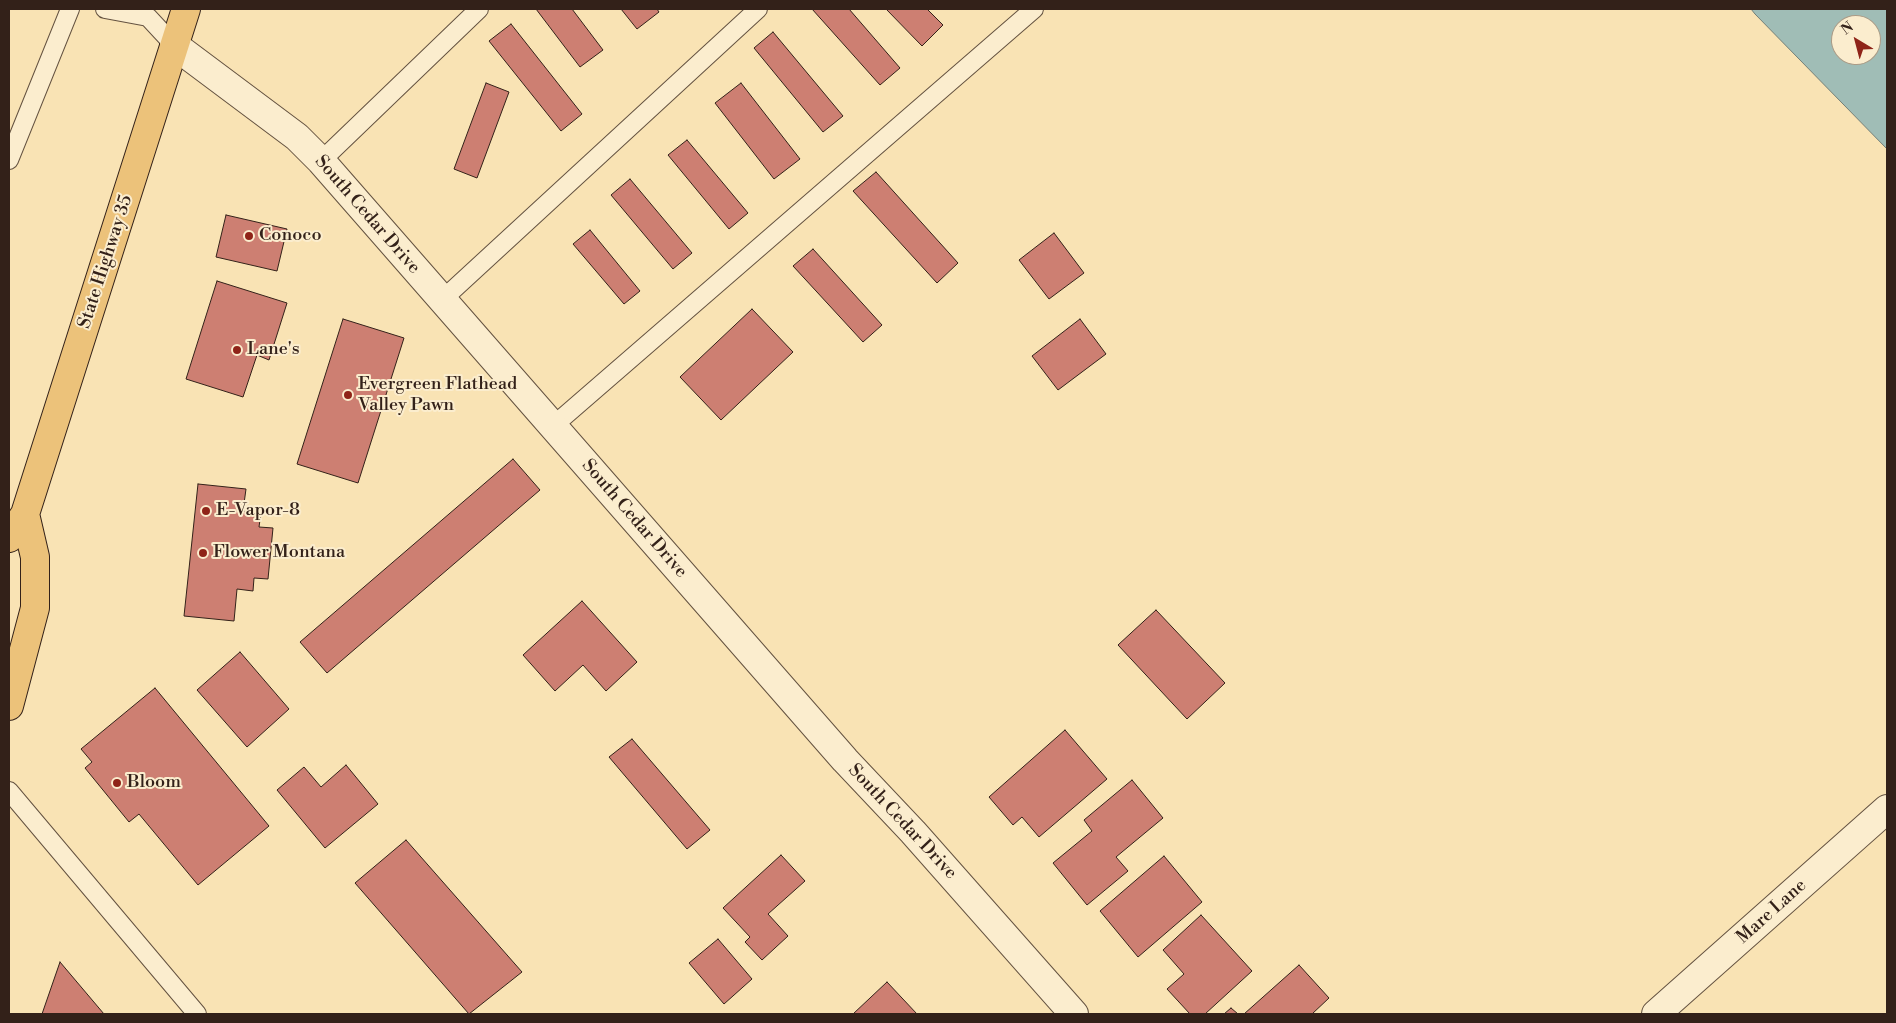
<!DOCTYPE html>
<style>
body{margin:0}
#map{position:relative;width:1896px;height:1023px;overflow:hidden;background:#f9e3b4;font-family:"Libre Bodoni",serif}
canvas{display:block}
.frame{position:absolute;inset:0;border:10px solid #332119;pointer-events:none}
.north{position:absolute;left:1831px;top:15px;width:50px;height:50px;box-sizing:border-box;background:#fbedce;border:1px solid #ab9b86;border-radius:50%;rotate:323deg;font-size:14px;font-weight:700;line-height:20px;text-align:center;color:#332119}
.north::after{content:'';display:block;margin:auto;width:18px;height:22px;background:#8f2418;clip-path:polygon(50% 0,100% 100%,50% 72%,0 100%)}
</style>
<div id="map">
<canvas width="1896" height="1023"></canvas>
<div class="frame"></div>
<div class="north">N</div>
</div>
<script>
const ctx = document.querySelector('canvas').getContext('2d');
ctx.lineJoin = 'round';
function fill(path, color) { ctx.fillStyle = color; ctx.fill(path, 'evenodd'); }
const poly = rows => new Path2D(rows.map(r => 'M' + r).join(''));
function strokePath(path, color, width, dash) { ctx.strokeStyle = color; ctx.lineWidth = width; ctx.lineCap = dash ? 'butt' : 'round'; ctx.setLineDash(dash || []); ctx.stroke(path); }
function label(font, color, halo, rows, align = 'center') {
  ctx.font = font + ' "Libre Bodoni",serif'; ctx.lineWidth = 4; ctx.setLineDash([]); ctx.textBaseline = 'middle'; ctx.strokeStyle = halo; ctx.fillStyle = color; for (const [text, x, y, turn = 0] of rows) {
    ctx.save(); ctx.translate(x, y); ctx.rotate((+turn || 0) * Math.PI / 180); ctx.textAlign = isNaN(turn) ? turn : align; if (halo) ctx.strokeText(text, 0, 0); ctx.fillText(text, 0, 0); ctx.restore();
  }
}
const water = poly([
 [1751,9,1887,9,1887,149,1755,14,1751,9],
 [1841,25,1871,25,1871,55,1841,55,1841,25]
]);
fill(water, '#a0bdb6');
strokePath(water, '#747f77', 1);
const building = poly([
 [536,9,572,9,603,50,580,67,536,9],
 [621,9,657,9,659,12,637,29,621,9],
 [812,9,849,9,900,68,880,85,812,9],
 [886,9,927,9,943,25,922,46,886,9],
 [511,24,582,114,561,131,489,41,511,24],
 [773,32,843,116,823,132,754,48,773,32],
 [486,83,509,92,477,178,454,169,486,83],
 [741,83,800,159,774,179,715,103,741,83],
 [687,140,748,213,729,229,668,155,687,140],
 [876,172,958,263,937,283,853,191,876,172],
 [630,179,692,253,673,269,611,195,630,179],
 [226,215,287,229,277,271,216,257,226,215],
 [590,230,640,291,624,304,573,244,590,230],
 [1054,233,1084,273,1049,299,1019,260,1054,233],
 [813,249,882,325,863,342,793,266,813,249],
 [217,281,287,303,269,360,257,355,243,397,186,379,217,281],
 [752,309,793,352,721,420,680,377,752,309],
 [343,319,404,338,358,483,297,464,343,319],
 [1080,319,1106,354,1058,390,1032,356,1080,319],
 [513,459,540,490,327,673,300,642,513,459],
 [198,484,246,489,243,511,261,513,259,527,273,528,268,579,254,578,253,591,237,589,234,621,184,616,198,484],
 [582,601,637,662,606,691,583,665,555,691,523,655,582,601],
 [1156,610,1225,683,1187,719,1118,645,1156,610],
 [240,652,289,709,247,747,197,690,240,652],
 [155,688,269,826,198,885,139,814,129,822,85,768,92,762,81,749,155,688],
 [1065,730,1107,779,1039,837,1022,817,1013,825,989,797,1065,730],
 [632,739,710,830,687,849,609,757,632,739],
 [346,765,378,804,325,848,277,790,304,767,321,787,346,765],
 [1132,780,1163,818,1116,857,1128,871,1087,905,1053,863,1092,831,1084,820,1132,780],
 [406,840,522,972,469,1014,355,883,406,840],
 [781,855,805,881,768,914,788,936,762,960,745,942,750,937,723,908,781,855],
 [1164,856,1202,902,1138,957,1100,911,1164,856],
 [1201,915,1252,971,1205,1014,1190,1014,1167,989,1184,974,1163,950,1201,915],
 [718,939,752,979,724,1004,689,963,718,939],
 [60,962,104,1014,42,1014,60,962],
 [1299,965,1329,998,1312,1014,1244,1014,1299,965],
 [887,982,917,1014,853,1014,887,982],
 [1231,1008,1238,1014,1224,1014,1231,1008]
]);
fill(building, '#cd7f72');
strokePath(building, '#332119', 1);
const service = poly([
 [105,9,148,17,174,45],
 [9,160,70,9],
 [321,161,479,9],
 [442,300,758,9],
 [553,426,1034,9],
 [9,791,197,1014]
]);
const minor = poly([
 [174,45,297,137,321,161,845,760,913,832,1074,1014],
 [1656,1014,1887,809]
]);
const primary = poly([
 [9,538,25,514,186,9],
 [9,706,35,608,35,557,25,514]
]);
strokePath(service, '#645240', 20);
strokePath(minor, '#645240', 30);
strokePath(primary, '#332119', 30);
strokePath(service, '#fbedce', 18);
strokePath(minor, '#fbedce', 28);
strokePath(primary, '#ecc27a', 28);
for (const [x, y, r, color] of [
 [249,236,5,"#8f2418"],
 [237,350,5,"#8f2418"],
 [348,395,5,"#8f2418"],
 [206,511,5,"#8f2418"],
 [203,553,5,"#8f2418"],
 [117,783,5,"#8f2418"]
]) { const dot = new Path2D(); dot.arc(x, y, r, 0, 2 * Math.PI); ctx.fillStyle = color; ctx.fill(dot); strokePath(dot, '#fbedce', 2); }
label('18px', '#332119', '#fbedce', [
 ["South Cedar Drive",367,215,49],
 ["State Highway 35",106,262,-72],
 ["South Cedar Drive",634,519,49],
 ["South Cedar Drive",902,822,47],
 ["Mare Lane",1772,912,-42]
]);
label('18px', '#332119', '#fbedce', [
 ["Conoco",259,236],
 ["Lane's",247,350],
 ["Evergreen Flathead",358,385],
 ["Valley Pawn",358,406],
 ["E-Vapor-8",216,511],
 ["Flower Montana",213,553],
 ["Bloom",127,783]
], 'left');
</script>
